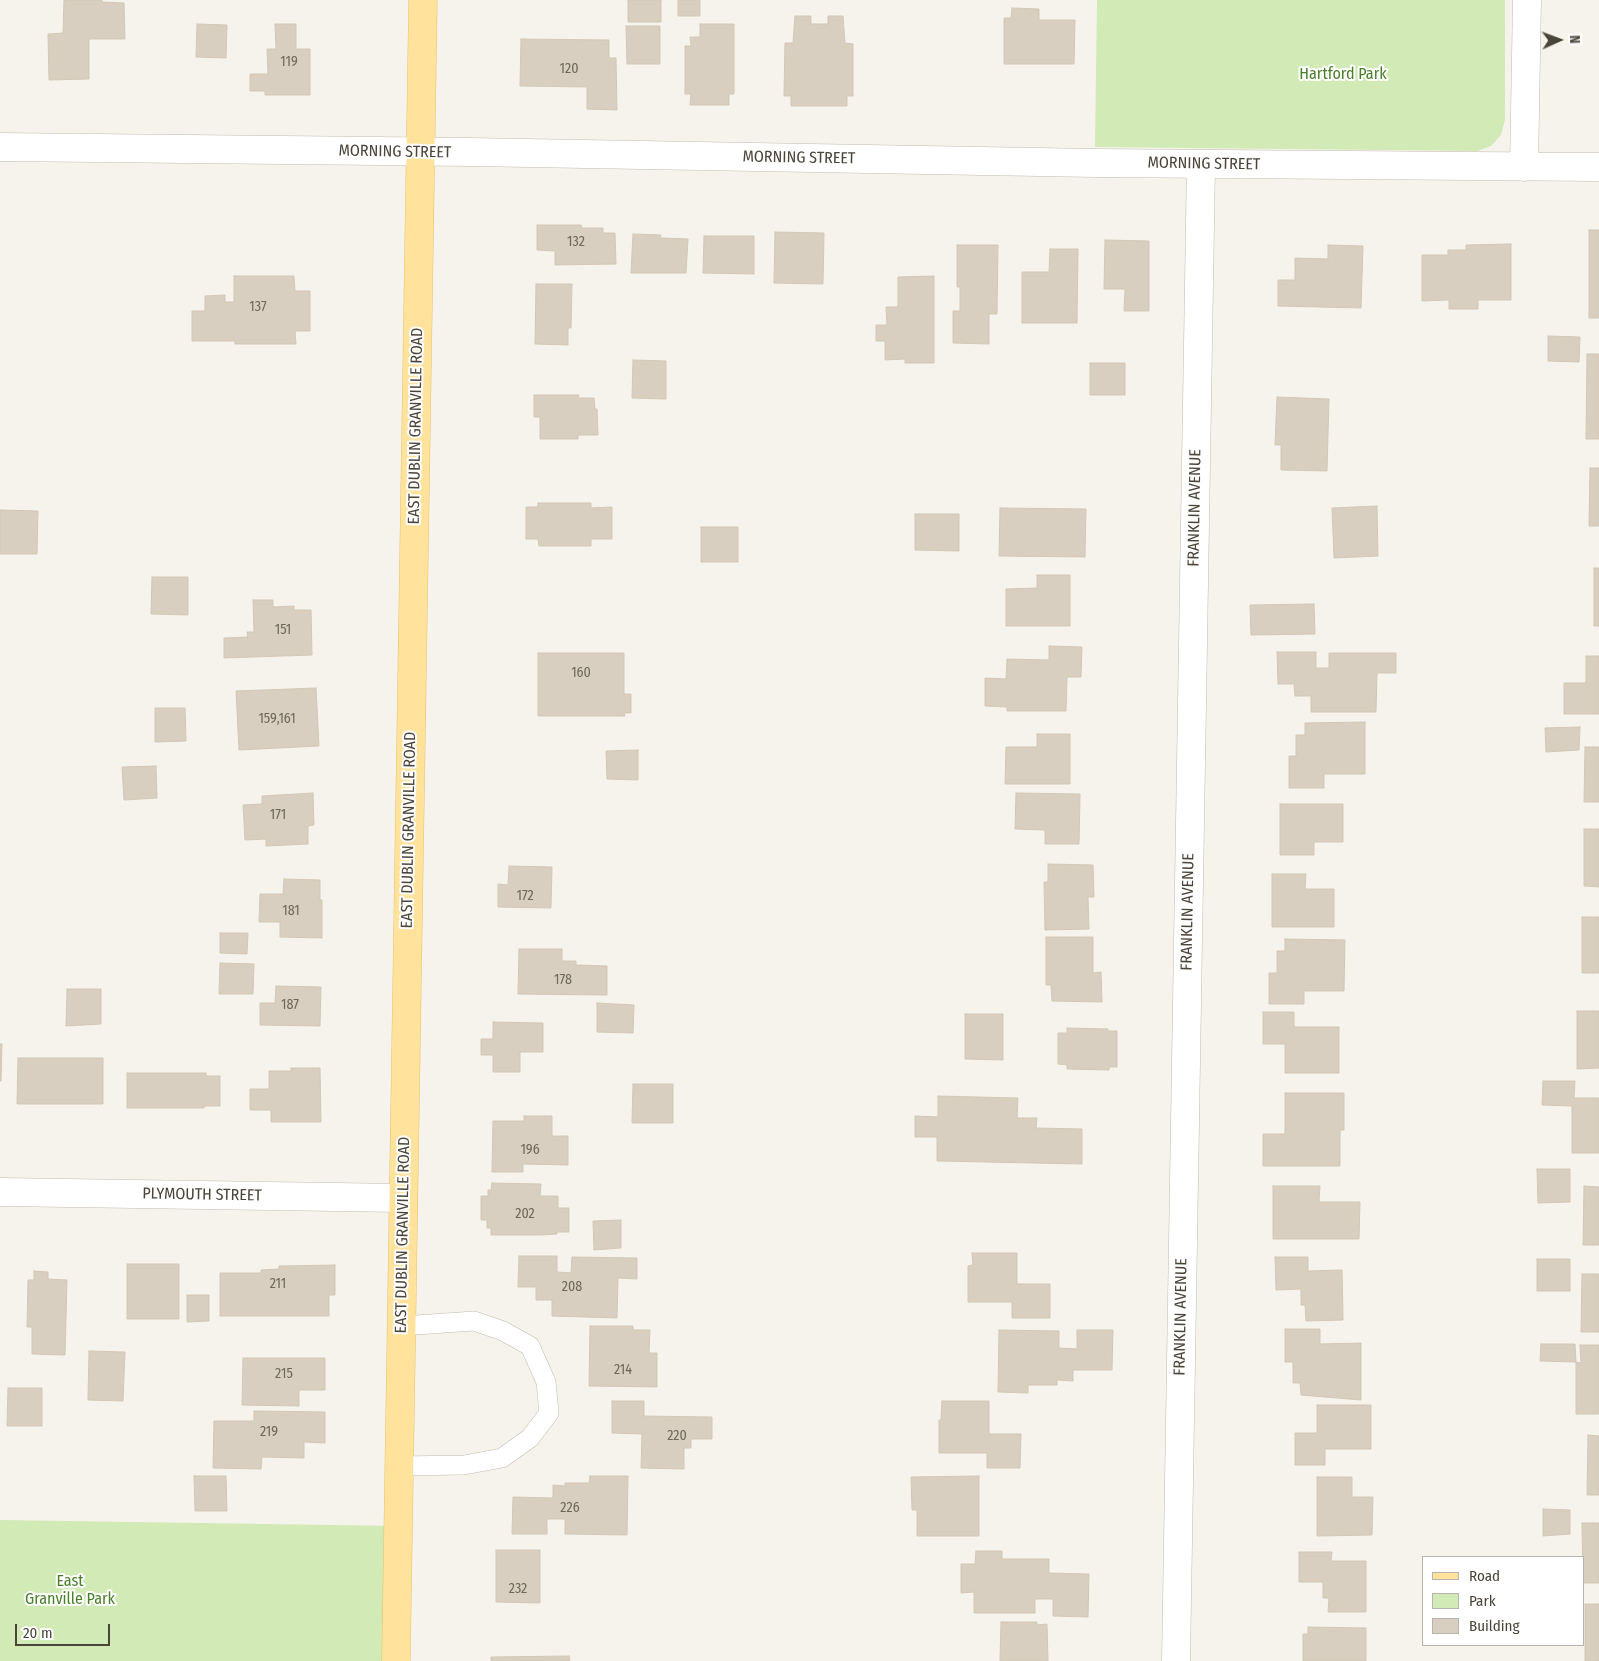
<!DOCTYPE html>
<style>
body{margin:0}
#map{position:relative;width:1599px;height:1661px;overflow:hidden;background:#f6f3ec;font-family:"Fira Sans Condensed",sans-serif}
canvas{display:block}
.legend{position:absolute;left:1422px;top:1556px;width:162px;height:90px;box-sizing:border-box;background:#fff;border:1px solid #b7b4b0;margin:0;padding:6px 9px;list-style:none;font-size:15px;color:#4b4439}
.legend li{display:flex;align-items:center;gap:10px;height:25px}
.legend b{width:25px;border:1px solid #b7b4b0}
.north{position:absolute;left:1534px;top:15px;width:50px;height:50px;-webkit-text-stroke:4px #fff;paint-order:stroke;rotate:88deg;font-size:14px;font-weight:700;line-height:20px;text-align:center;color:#4b4439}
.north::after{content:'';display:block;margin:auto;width:18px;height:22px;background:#4b4439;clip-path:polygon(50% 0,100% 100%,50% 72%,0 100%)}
.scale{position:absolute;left:15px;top:1624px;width:95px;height:22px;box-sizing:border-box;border:2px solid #4b4439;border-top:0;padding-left:6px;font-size:15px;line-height:18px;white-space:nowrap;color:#4b4439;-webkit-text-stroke:4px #fff;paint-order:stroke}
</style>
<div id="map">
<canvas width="1599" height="1661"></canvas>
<ul class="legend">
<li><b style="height:6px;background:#ffe39c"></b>Road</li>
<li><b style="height:14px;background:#d2eab5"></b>Park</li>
<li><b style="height:14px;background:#d8cfc1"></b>Building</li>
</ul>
<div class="north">N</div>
<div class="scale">20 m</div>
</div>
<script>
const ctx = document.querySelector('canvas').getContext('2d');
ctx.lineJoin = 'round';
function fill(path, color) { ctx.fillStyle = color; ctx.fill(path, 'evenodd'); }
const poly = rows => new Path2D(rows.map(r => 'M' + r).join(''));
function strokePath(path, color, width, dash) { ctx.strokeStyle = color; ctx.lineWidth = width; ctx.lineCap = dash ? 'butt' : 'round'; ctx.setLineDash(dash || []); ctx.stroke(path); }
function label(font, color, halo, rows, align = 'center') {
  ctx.font = font + ' "Fira Sans Condensed",sans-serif'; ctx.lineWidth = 4; ctx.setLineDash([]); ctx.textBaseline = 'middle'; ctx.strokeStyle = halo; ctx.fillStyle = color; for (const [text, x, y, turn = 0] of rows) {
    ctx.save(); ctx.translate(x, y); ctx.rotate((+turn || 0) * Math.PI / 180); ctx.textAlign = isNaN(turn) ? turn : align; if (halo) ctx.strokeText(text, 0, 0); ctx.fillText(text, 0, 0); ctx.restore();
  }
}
fill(poly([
 [1097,0,1505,0,1505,120,1501,135,1491,146,1477,151,1095,147],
 [0,1520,397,1526,395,1661,0,1661]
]), '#d2eab5');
const building = poly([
 [64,0,102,0,102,2,124,3,125,39,89,39,89,79,49,80,48,34,63,33,64,0],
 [628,0,661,0,661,22,628,22,628,0],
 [678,0,700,0,700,16,678,16,678,0],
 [1012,8,1039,9,1039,20,1075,20,1074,64,1004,64,1004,18,1011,18,1012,8],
 [795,16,811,16,811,24,828,24,828,16,843,16,845,43,853,44,853,96,847,96,847,106,791,106,791,96,784,96,785,43,793,43,795,16],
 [197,24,227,25,226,58,196,57,197,24],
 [275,24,296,24,296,49,310,49,310,95,265,95,265,91,250,91,250,74,268,74,267,49,276,49,275,24],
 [700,24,734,24,734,94,729,94,729,105,690,105,691,94,685,94,685,46,691,46,690,37,700,37,700,24],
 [626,26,660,26,660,64,627,64,626,26],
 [521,39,609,40,609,58,616,58,617,110,587,109,587,87,520,86,521,39],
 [537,225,581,225,582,228,603,228,603,233,615,233,616,264,555,265,555,251,537,250,537,225],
 [1589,230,1599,230,1599,318,1589,318,1589,230],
 [775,232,824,233,823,284,774,283,775,232],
 [633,234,661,235,660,238,663,238,688,239,686,273,631,273,633,234],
 [704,236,754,236,754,274,703,273,704,236],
 [1105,240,1149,241,1149,311,1124,311,1125,289,1104,289,1105,240],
 [1511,244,1511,300,1478,300,1478,309,1449,309,1449,300,1422,301,1422,255,1448,255,1448,250,1466,250,1466,245,1511,244],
 [957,245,998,245,997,314,989,314,989,344,953,343,953,311,960,311,960,287,957,287,957,245],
 [1328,245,1363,246,1361,308,1278,306,1278,280,1295,280,1295,258,1328,259,1328,245],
 [1050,249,1078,249,1077,323,1022,323,1022,272,1049,272,1050,249],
 [234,276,294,276,295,291,310,291,310,331,295,331,296,344,235,344,235,341,192,341,192,311,205,311,205,296,225,295,225,302,234,302,234,276],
 [934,276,934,363,905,363,905,359,885,360,885,341,876,341,876,325,887,325,886,307,898,307,898,277,934,276],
 [536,284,572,284,571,328,568,328,568,345,535,344,536,284],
 [1548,336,1580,337,1579,362,1548,361,1548,336],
 [1587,354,1599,354,1599,439,1586,439,1587,354],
 [633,360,666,361,666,399,632,398,633,360],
 [1090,363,1125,363,1125,395,1090,395,1090,363],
 [534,395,579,395,578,398,594,398,595,409,597,409,598,435,578,435,578,439,540,439,540,417,534,417,534,395],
 [1277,397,1329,399,1327,471,1281,470,1281,445,1275,445,1277,397],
 [1590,468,1599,468,1599,526,1589,526,1590,468],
 [538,503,591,503,591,508,612,507,612,539,591,539,591,546,539,546,538,539,526,539,526,507,538,507,538,503],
 [1377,506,1378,556,1334,558,1332,508,1377,506],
 [1000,508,1086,509,1085,557,999,556,1000,508],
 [0,510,38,511,37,554,0,554,0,510],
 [915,514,959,514,959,551,915,550,915,514],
 [701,527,738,527,738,562,701,562,701,527],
 [1594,568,1599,568,1599,626,1594,626,1594,568],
 [1037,575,1070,575,1070,626,1006,626,1006,589,1037,588,1037,575],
 [152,577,188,577,188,615,151,614,152,577],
 [253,600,273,600,273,607,294,606,294,610,311,610,312,655,224,658,224,638,248,637,247,632,254,632,253,600],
 [1314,604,1315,634,1251,635,1250,605,1314,604],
 [1049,646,1082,647,1081,677,1067,677,1066,711,1007,711,1007,707,985,706,985,678,1006,679,1007,659,1049,660,1049,646],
 [1277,652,1316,652,1316,668,1329,668,1329,653,1396,653,1396,673,1377,673,1376,712,1311,712,1311,696,1295,696,1294,684,1278,684,1277,652],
 [538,653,624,653,624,694,631,694,631,713,624,713,625,716,538,716,538,653],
 [1586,656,1599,656,1599,714,1564,714,1564,683,1586,683,1586,656],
 [316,688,319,746,239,750,236,691,316,688],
 [155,708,185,708,186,741,155,742,155,708],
 [1365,722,1365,774,1324,774,1324,788,1289,788,1289,756,1296,756,1296,735,1305,735,1305,723,1365,722],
 [1580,727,1579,750,1546,752,1545,728,1580,727],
 [1037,734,1070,734,1070,784,1005,784,1006,747,1037,747,1037,734],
 [1585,747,1599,747,1599,802,1584,802,1585,747],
 [638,750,638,780,607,779,606,751,638,750],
 [156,766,157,798,124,800,122,767,156,766],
 [313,793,314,825,308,826,308,844,266,846,266,839,245,840,243,805,262,804,262,796,313,793],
 [1016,793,1080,794,1079,844,1045,844,1045,830,1015,829,1016,793],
 [1280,804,1343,804,1343,842,1314,842,1314,855,1280,855,1280,804],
 [1584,829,1599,829,1599,887,1584,886,1584,829],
 [1048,864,1093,865,1094,897,1088,897,1089,929,1045,930,1044,882,1048,882,1048,864],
 [509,866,552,867,551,908,498,907,498,884,508,885,509,866],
 [1272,874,1306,874,1305,889,1334,889,1334,927,1272,927,1272,874],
 [284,879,320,880,320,900,322,900,322,938,280,937,280,922,259,922,260,894,283,894,284,879],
 [1582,917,1599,917,1599,973,1582,973,1582,917],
 [220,933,248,933,247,954,220,953,220,933],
 [1046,937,1093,937,1093,973,1101,972,1102,1002,1052,1001,1051,985,1046,985,1046,937],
 [1285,939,1345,940,1344,991,1304,991,1304,1004,1269,1004,1269,973,1277,973,1277,951,1285,951,1285,939],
 [519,949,562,949,562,961,576,961,576,965,607,966,607,995,518,994,519,949],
 [220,963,254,964,253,994,219,994,220,963],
 [276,986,321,987,320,1026,260,1025,260,1003,275,1003,276,986],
 [67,989,101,989,101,1024,66,1026,67,989],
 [597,1003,634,1005,633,1033,597,1032,597,1003],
 [1577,1011,1599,1011,1599,1068,1577,1069,1577,1011],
 [1263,1012,1294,1012,1294,1027,1339,1027,1339,1073,1285,1073,1285,1044,1263,1044,1263,1012],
 [965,1014,1003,1014,1003,1060,965,1059,965,1014],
 [493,1022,543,1023,543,1052,520,1052,520,1072,493,1072,493,1055,481,1055,481,1039,493,1039,493,1022],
 [1067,1028,1108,1029,1108,1031,1117,1031,1117,1067,1109,1067,1109,1070,1067,1069,1067,1065,1058,1064,1058,1033,1067,1033,1067,1028],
 [0,1044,2,1044,1,1081,0,1081,0,1044],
 [18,1058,103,1058,103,1104,17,1104,18,1058],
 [291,1068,320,1068,321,1122,271,1122,271,1110,250,1110,250,1089,269,1089,269,1071,291,1071,291,1068],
 [127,1073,206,1073,206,1076,220,1076,220,1106,204,1106,204,1108,127,1108,127,1073],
 [1543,1081,1575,1081,1574,1098,1599,1098,1599,1153,1572,1153,1572,1106,1542,1105,1543,1081],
 [633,1084,673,1084,673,1123,632,1123,633,1084],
 [1285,1093,1344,1093,1344,1130,1340,1130,1340,1166,1263,1166,1263,1134,1285,1134,1285,1093],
 [938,1096,1018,1098,1017,1118,1037,1118,1036,1128,1082,1129,1082,1164,937,1161,937,1137,915,1137,915,1116,938,1117,938,1096],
 [524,1116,552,1116,552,1136,568,1136,568,1165,523,1164,523,1172,492,1172,493,1121,524,1121,524,1116],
 [1537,1169,1570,1169,1570,1202,1538,1203,1537,1169],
 [492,1183,541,1184,540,1196,558,1196,558,1208,569,1208,569,1232,557,1232,557,1234,541,1235,491,1235,491,1228,487,1228,487,1220,481,1220,481,1196,488,1196,488,1190,491,1190,492,1183],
 [1273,1186,1320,1186,1319,1202,1360,1202,1359,1239,1273,1239,1273,1186],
 [1584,1186,1599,1187,1599,1245,1583,1245,1584,1186],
 [621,1220,621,1248,594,1250,593,1221,621,1220],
 [972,1253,1017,1253,1017,1284,1050,1284,1050,1318,1012,1318,1012,1302,968,1302,968,1266,973,1265,972,1253],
 [519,1256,557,1256,557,1272,571,1273,572,1257,637,1258,637,1279,618,1278,617,1318,552,1316,552,1300,536,1300,536,1287,518,1287,519,1256],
 [1275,1257,1308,1257,1308,1271,1342,1270,1343,1320,1306,1321,1305,1305,1301,1305,1301,1289,1276,1290,1275,1257],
 [1537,1259,1570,1259,1570,1291,1537,1291,1537,1259],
 [127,1264,179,1264,179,1319,127,1319,127,1264],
 [335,1265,335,1295,329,1295,329,1316,220,1316,220,1273,261,1273,261,1270,279,1269,279,1266,335,1265],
 [34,1271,48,1272,48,1279,67,1280,65,1355,32,1354,32,1327,27,1327,28,1280,34,1280,34,1271],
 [1582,1274,1599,1274,1599,1332,1581,1332,1582,1274],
 [187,1295,209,1295,209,1321,187,1322,187,1295],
 [590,1326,633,1326,633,1330,650,1330,649,1353,657,1353,657,1387,589,1386,590,1326],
 [1285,1329,1320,1329,1320,1344,1361,1343,1361,1400,1301,1395,1300,1383,1293,1383,1293,1362,1285,1362,1285,1329],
 [999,1330,1059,1331,1059,1348,1077,1349,1077,1330,1113,1330,1112,1370,1073,1370,1073,1381,1057,1380,1057,1385,1028,1385,1028,1393,998,1392,999,1330],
 [1541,1344,1575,1344,1576,1362,1540,1361,1541,1344],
 [1580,1345,1599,1345,1599,1414,1576,1414,1576,1362,1581,1363,1580,1345],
 [89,1351,125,1352,123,1401,88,1400,89,1351],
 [243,1358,325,1358,325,1390,299,1390,299,1406,242,1405,243,1358],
 [8,1388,42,1388,42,1426,7,1426,8,1388],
 [612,1401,644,1401,644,1416,712,1417,712,1439,691,1439,691,1448,684,1448,684,1469,641,1468,642,1434,612,1433,612,1401],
 [942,1401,989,1401,989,1434,1021,1434,1020,1468,987,1468,987,1453,939,1453,939,1420,941,1420,942,1401],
 [1317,1405,1371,1405,1371,1449,1325,1449,1325,1465,1295,1465,1295,1433,1317,1433,1317,1405],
 [254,1411,325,1412,325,1443,304,1442,304,1458,262,1457,261,1469,213,1468,214,1421,254,1421,254,1411],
 [1588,1435,1599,1436,1599,1495,1587,1495,1588,1435],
 [194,1476,226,1476,227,1511,195,1511,194,1476],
 [590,1476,628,1476,627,1535,565,1534,565,1519,547,1519,547,1534,512,1534,513,1497,553,1498,553,1485,565,1486,565,1483,589,1483,590,1476],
 [979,1476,979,1536,917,1536,917,1510,912,1510,911,1477,979,1476],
 [1317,1477,1352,1477,1352,1497,1373,1497,1372,1535,1317,1536,1317,1477],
 [1543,1509,1570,1510,1570,1534,1543,1536,1543,1509],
 [1582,1523,1599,1523,1599,1583,1583,1583,1582,1523],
 [496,1550,540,1550,540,1603,496,1602,496,1550],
 [976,1551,1002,1551,1002,1559,1049,1559,1049,1573,1089,1574,1088,1617,1053,1616,1053,1599,1035,1599,1035,1613,974,1613,974,1592,961,1593,961,1564,975,1564,976,1551],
 [1299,1552,1332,1552,1331,1561,1366,1561,1366,1612,1328,1612,1329,1598,1323,1598,1323,1582,1299,1582,1299,1552],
 [1585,1604,1599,1604,1599,1661,1585,1661,1585,1604],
 [1001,1622,1037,1622,1037,1625,1047,1624,1048,1661,1000,1661,1001,1622],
 [1308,1627,1366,1628,1366,1661,1303,1661,1303,1634,1308,1634,1308,1627],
 [569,1656,570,1661,491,1661,491,1657,569,1656]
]);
fill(building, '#d8cfc1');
strokePath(building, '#d3c7b4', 1);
const lane = poly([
 [399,1466,464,1465,502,1458,530,1438,549,1413,546,1382,530,1346,503,1331,474,1321,401,1326]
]);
const street = poly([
 [0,147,471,152,1095,163,1599,167],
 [1524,167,1527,0],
 [0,1192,403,1198],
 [1176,1661,1201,164]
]);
const primary = poly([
 [396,1661,423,0]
]);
strokePath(lane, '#c2bbae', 20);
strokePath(street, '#c2bbae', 29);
strokePath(primary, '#e6c16a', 29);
strokePath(lane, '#fff', 19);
strokePath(street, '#fff', 28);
strokePath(primary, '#ffe39c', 28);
label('14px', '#6e675b', null, [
 ["119",289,62],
 ["120",569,69],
 ["132",576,242],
 ["137",258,307],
 ["151",283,630],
 ["160",581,673],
 ["159,161",277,719],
 ["171",278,815],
 ["172",525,896],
 ["181",291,911],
 ["178",563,980],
 ["187",290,1005],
 ["196",530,1150],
 ["202",525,1214],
 ["211",278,1284],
 ["208",572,1287],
 ["214",623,1370],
 ["215",284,1374],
 ["219",269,1432],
 ["220",677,1436],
 ["226",570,1508],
 ["232",518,1589]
]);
label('16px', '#4a7f2a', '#fff', [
 ["Hartford Park",1343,75],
 ["East",70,1582],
 ["Granville Park",70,1600]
]);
label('16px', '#4b4439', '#fff', [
 ["MORNING STREET",395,152,1],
 ["MORNING STREET",799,158,1],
 ["MORNING STREET",1204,164,1],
 ["EAST DUBLIN GRANVILLE ROAD",416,426,-89],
 ["FRANKLIN AVENUE",1195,508,-89],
 ["EAST DUBLIN GRANVILLE ROAD",409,830,-89],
 ["FRANKLIN AVENUE",1188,912,-89],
 ["PLYMOUTH STREET",202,1195,1],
 ["EAST DUBLIN GRANVILLE ROAD",403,1235,-89],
 ["FRANKLIN AVENUE",1181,1317,-89]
]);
</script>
